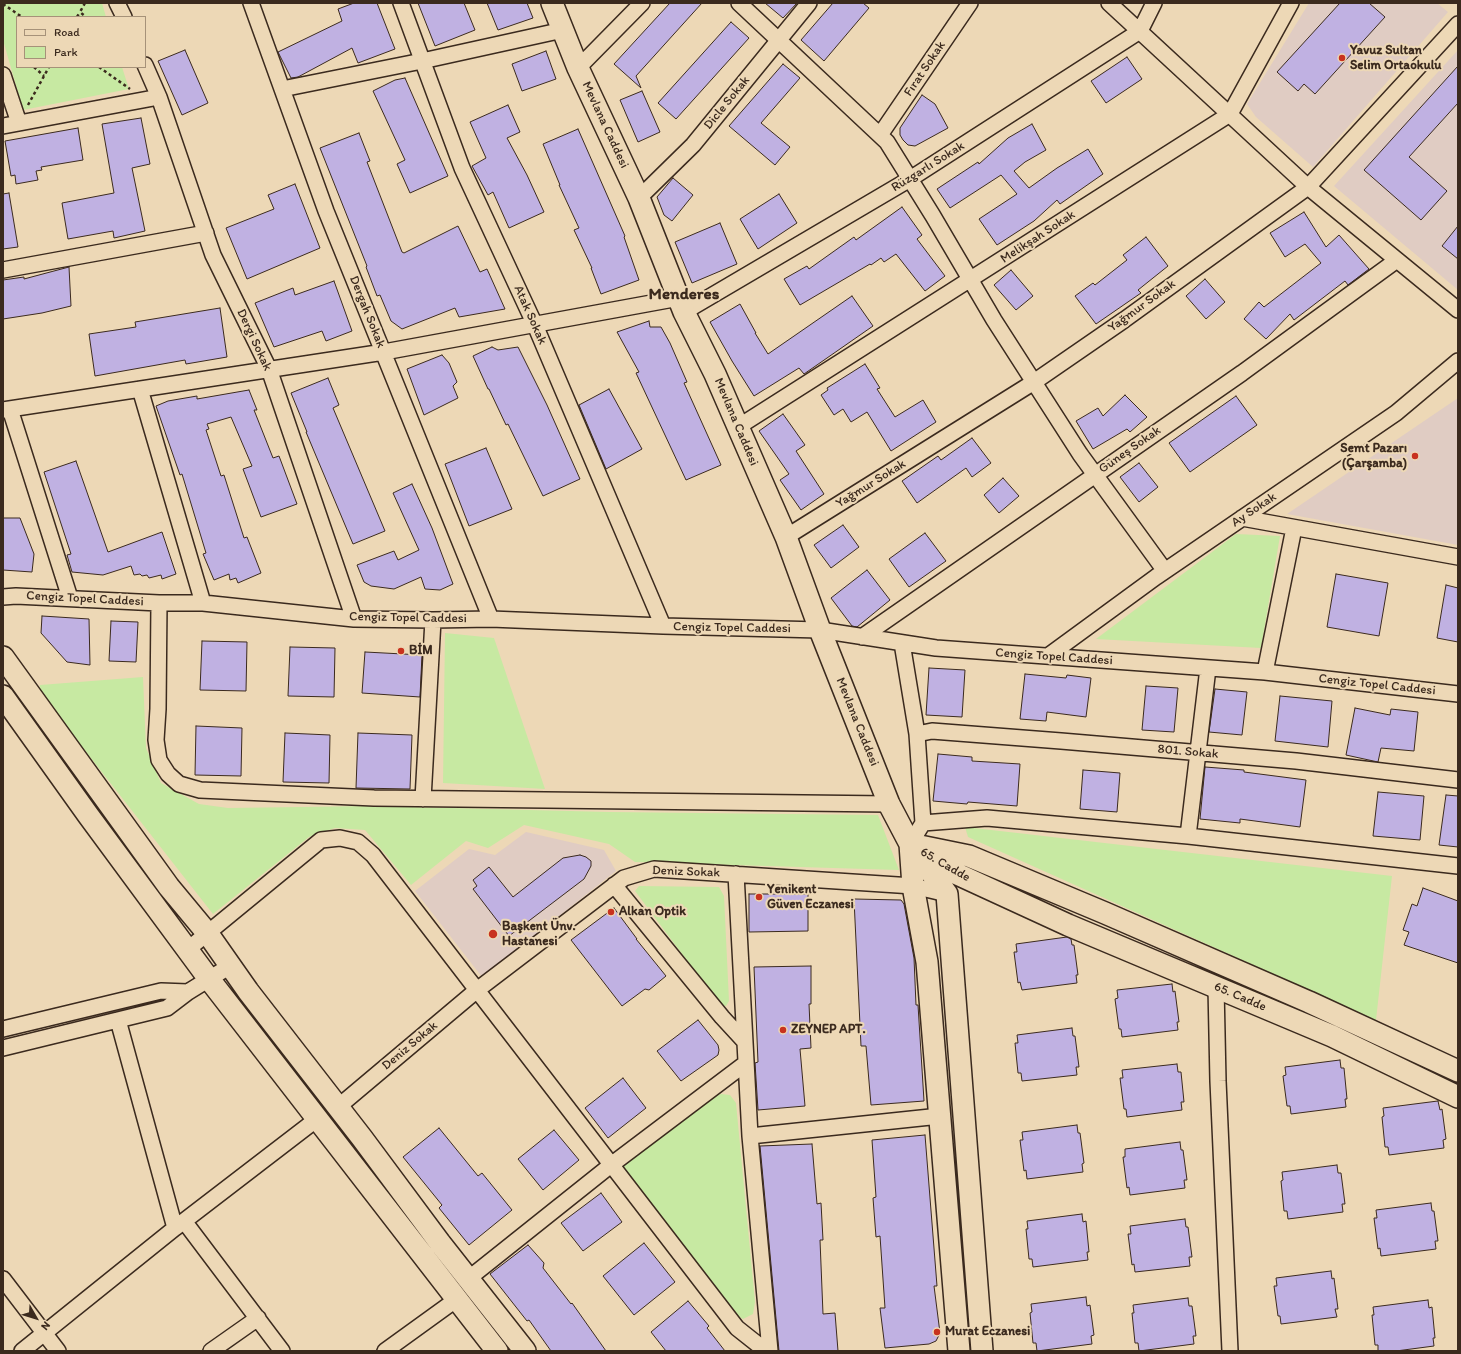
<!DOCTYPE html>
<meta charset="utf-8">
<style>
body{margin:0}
#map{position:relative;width:1461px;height:1354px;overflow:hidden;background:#edd8b6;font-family:Itim,sans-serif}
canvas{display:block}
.frame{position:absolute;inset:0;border:4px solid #3b2a1e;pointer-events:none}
.legend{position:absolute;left:16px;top:16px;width:130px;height:52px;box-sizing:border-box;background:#edd8b6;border:1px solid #a69279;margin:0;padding:5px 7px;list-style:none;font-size:12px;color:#3b2a1e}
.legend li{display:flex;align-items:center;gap:8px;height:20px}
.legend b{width:20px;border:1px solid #a69279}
.north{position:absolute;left:16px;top:1298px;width:40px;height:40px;-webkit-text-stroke:3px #edd8b6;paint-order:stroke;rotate:129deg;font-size:11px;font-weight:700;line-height:16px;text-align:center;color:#3b2a1e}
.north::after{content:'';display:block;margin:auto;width:14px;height:18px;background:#3b2a1e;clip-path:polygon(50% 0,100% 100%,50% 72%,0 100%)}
</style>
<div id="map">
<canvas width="1461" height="1354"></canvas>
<div class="frame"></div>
<ul class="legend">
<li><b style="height:5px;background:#edd8b6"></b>Road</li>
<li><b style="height:11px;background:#c7e9a2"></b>Park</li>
</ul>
<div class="north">N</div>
</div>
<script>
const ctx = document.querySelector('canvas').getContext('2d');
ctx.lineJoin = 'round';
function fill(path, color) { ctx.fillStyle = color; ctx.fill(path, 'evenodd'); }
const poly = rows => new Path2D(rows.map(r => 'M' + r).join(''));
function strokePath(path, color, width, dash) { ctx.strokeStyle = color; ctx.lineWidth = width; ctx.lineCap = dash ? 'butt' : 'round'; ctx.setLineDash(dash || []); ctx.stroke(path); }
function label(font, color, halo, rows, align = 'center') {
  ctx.font = font + ' Itim,sans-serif'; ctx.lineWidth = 4; ctx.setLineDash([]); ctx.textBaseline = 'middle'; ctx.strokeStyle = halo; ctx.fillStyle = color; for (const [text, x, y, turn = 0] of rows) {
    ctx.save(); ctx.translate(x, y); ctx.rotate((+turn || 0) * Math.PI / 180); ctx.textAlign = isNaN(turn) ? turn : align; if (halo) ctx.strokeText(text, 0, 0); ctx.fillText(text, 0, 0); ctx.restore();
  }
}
fill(poly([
 [1309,3,1437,3,1448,12,1313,167,1256,117,1247,104],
 [1458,50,1458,290,1334,186],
 [1458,398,1458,545,1287,514],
 [526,832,604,850,616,871,482,977,415,891,469,849,495,855]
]), '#e0ccc3');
fill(poly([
 [3,3,102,3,106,17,17,17,17,67,122,67,129,89,23,110,3,40],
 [1236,534,1280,536,1261,648,1096,639],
 [445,633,494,638,545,789,443,783],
 [143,677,146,748,161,783,199,804,228,808,371,806,609,812,878,815,899,870,635,862,609,844,524,825,488,848,466,841,411,885,365,830,335,828,309,837,213,914,39,692,40,685],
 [965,827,1392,876,1376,1020,968,837],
 [639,886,719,887,724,896,729,1001,726,1006,720,1005,635,891],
 [721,1094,730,1095,736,1103,755,1302,753,1314,743,1319,736,1315,626,1177,623,1165,630,1159,714,1096]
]), '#c7e9a2');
const building = poly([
 [354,3,377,3,395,49,358,63,352,48,298,77,291,78,278,52,342,21,338,9,354,3],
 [418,3,464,3,475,30,435,46,418,3],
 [487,3,527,3,533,18,498,30,487,3],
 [670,3,702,3,636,76,641,88,614,64,670,3],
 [765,3,797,3,783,18,765,3],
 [833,3,863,3,869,8,824,61,801,40,833,3],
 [1340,3,1369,3,1385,17,1315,94,1304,84,1298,91,1277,72,1340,3],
 [731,22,749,38,676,119,658,103,731,22],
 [185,50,208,103,182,115,158,61,185,50],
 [546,51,556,79,522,91,512,64,546,51],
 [1127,57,1142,79,1106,103,1091,81,1127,57],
 [783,64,800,78,761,123,790,147,775,165,729,126,783,64],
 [1458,66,1458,103,1409,157,1447,191,1421,220,1364,170,1458,66],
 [405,78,448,176,410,193,397,164,405,160,373,91,395,80,405,78],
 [642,91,660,132,638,142,620,100,642,91],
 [922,95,935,104,948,128,915,146,908,145,903,140,900,135,900,128,922,95],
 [508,105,520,132,507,138,527,175,544,212,509,228,493,192,488,195,472,166,486,158,470,122,508,105],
 [141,118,150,164,132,168,145,231,114,238,113,231,68,239,62,203,114,193,102,124,141,118],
 [1032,124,1046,150,1025,162,1014,171,1029,188,1057,168,1088,149,1103,174,1060,204,1057,200,1034,221,997,245,979,219,1017,194,1001,175,950,208,937,189,978,162,979,164,1008,138,1032,124],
 [78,128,83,160,41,167,42,170,36,171,38,180,16,184,15,175,11,176,5,141,78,128],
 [578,129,625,236,624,237,639,280,601,294,591,268,592,268,574,230,579,228,559,185,560,185,543,144,578,129],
 [359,133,370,161,367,162,402,252,404,253,458,226,480,272,487,269,505,309,459,317,455,308,402,329,391,321,380,295,377,296,366,267,367,266,320,148,359,133],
 [673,178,693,195,672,221,664,215,657,197,673,178],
 [295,184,320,248,247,279,226,228,274,209,268,195,295,184],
 [9,193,18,247,3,249,3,194,9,193],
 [779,194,797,223,758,249,740,219,779,194],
 [902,207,922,235,917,239,945,276,925,291,896,254,884,262,881,258,871,265,870,264,800,305,784,279,807,266,809,269,854,237,856,240,902,207],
 [1304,212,1326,247,1339,235,1369,269,1348,285,1345,281,1294,320,1290,314,1266,339,1244,319,1259,302,1264,307,1321,263,1305,244,1285,257,1270,233,1304,212],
 [720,223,737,264,692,283,675,242,720,223],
 [1458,226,1458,259,1442,246,1458,226],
 [1146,237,1168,266,1138,290,1141,293,1096,324,1075,296,1093,283,1095,285,1127,260,1123,255,1146,237],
 [69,267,71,306,42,313,3,319,3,280,24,277,24,279,69,267],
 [1011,270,1033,296,1016,310,994,285,1011,270],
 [1205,279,1225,302,1206,319,1186,296,1205,279],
 [334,281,352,331,326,341,322,331,274,347,255,303,293,288,295,295,334,281],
 [852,296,873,326,804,374,799,368,754,396,732,361,710,322,740,304,756,333,755,333,768,354,852,296],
 [220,308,227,357,186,364,185,360,95,376,89,334,136,327,135,322,220,308],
 [649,321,650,327,661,327,670,343,687,382,684,383,721,465,686,480,636,373,639,372,617,332,649,321],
 [492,347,498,350,518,347,547,405,580,479,543,496,508,424,506,425,489,389,488,389,473,356,492,347],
 [442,355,449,363,457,382,453,386,458,398,424,415,407,369,442,355],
 [865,364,880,388,877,389,895,417,923,400,936,422,891,451,867,412,851,422,843,409,834,415,821,395,828,390,827,388,865,364],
 [328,378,339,405,333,408,385,531,353,544,306,432,307,432,291,393,328,378],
 [609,389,642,449,606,469,579,405,609,389],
 [249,390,257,410,254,410,273,458,279,456,297,504,261,517,243,469,252,466,231,417,207,424,209,429,206,430,221,476,224,475,244,538,247,537,261,573,238,583,236,578,230,580,229,574,214,580,203,554,206,553,182,474,180,475,156,406,168,401,197,396,197,399,249,390],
 [1125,395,1147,417,1130,432,1127,429,1093,449,1076,421,1098,408,1103,416,1125,395],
 [1236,396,1257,425,1190,472,1169,443,1236,396],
 [783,414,805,445,796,451,824,494,801,510,780,480,789,474,759,431,783,414],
 [972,438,991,463,972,477,966,468,917,503,902,481,938,456,941,460,972,438],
 [486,448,512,509,469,526,445,464,486,448],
 [76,461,108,552,162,532,176,574,162,579,161,575,149,578,147,575,142,576,140,574,134,575,131,566,103,575,72,572,67,555,71,554,44,472,76,461],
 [1139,463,1158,487,1139,502,1120,477,1139,463],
 [1003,478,1019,496,999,513,984,495,1003,478],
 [412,484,432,528,453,584,440,590,425,589,421,577,394,589,371,586,364,582,357,565,394,551,398,560,419,550,393,493,412,484],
 [3,518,20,518,34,554,32,572,3,570,3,518],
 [843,525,859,547,831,568,814,545,843,525],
 [925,533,946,561,909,587,889,559,925,533],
 [867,570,890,600,857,627,852,626,831,598,867,570],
 [1336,574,1388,583,1379,636,1327,627,1336,574],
 [1446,585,1458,588,1458,642,1437,638,1446,585],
 [42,616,89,619,90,665,67,662,41,633,42,616],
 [111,621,138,622,136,662,109,661,111,621],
 [202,641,247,642,246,691,200,690,202,641],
 [290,647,335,648,334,697,288,696,290,647],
 [365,652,422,655,420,697,362,693,365,652],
 [929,668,965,670,962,717,926,715,929,668],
 [1025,674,1066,678,1067,675,1091,678,1086,717,1047,712,1046,721,1020,719,1025,674],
 [1146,686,1178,688,1174,732,1142,730,1146,686],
 [1215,689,1247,692,1242,735,1209,732,1215,689],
 [1280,696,1332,701,1328,747,1275,741,1280,696],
 [1355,708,1390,715,1391,709,1418,712,1414,751,1381,748,1378,762,1346,755,1355,708],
 [196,726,242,728,241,776,195,775,196,726],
 [285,733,330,735,329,783,283,782,285,733],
 [358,733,412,735,410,789,356,788,358,733],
 [938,754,972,757,972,761,1020,764,1017,806,968,802,967,804,933,801,938,754],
 [1205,767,1244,770,1244,772,1306,780,1300,827,1240,819,1240,823,1200,819,1205,767],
 [1083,770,1120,773,1117,812,1080,809,1083,770],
 [1378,792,1424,796,1420,840,1373,836,1378,792],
 [1446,795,1458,796,1458,847,1439,845,1446,795],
 [580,855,586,857,591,861,591,866,584,879,509,936,473,889,477,886,473,880,489,867,513,897,563,858,580,855],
 [1423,888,1458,901,1458,963,1404,945,1409,932,1403,930,1412,904,1417,906,1423,888],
 [749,894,808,894,808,931,749,932,749,894],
 [854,899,901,900,904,904,914,958,916,1005,918,1005,924,1101,871,1105,866,1046,861,1046,854,899],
 [614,908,637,939,636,939,666,976,649,990,645,989,622,1006,571,940,614,908],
 [1067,937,1071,939,1072,945,1074,945,1078,975,1076,975,1077,983,1022,990,1020,982,1018,983,1014,952,1017,952,1016,944,1067,937],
 [811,966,811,1004,809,1004,811,1048,800,1049,805,1106,758,1110,755,1063,758,1062,754,967,811,966],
 [1172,984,1173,992,1175,991,1179,1022,1177,1022,1178,1030,1122,1037,1121,1029,1119,1029,1115,999,1118,998,1117,990,1172,984],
 [698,1020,718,1045,719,1050,718,1055,681,1081,657,1051,698,1020],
 [1072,1028,1073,1036,1075,1036,1079,1067,1076,1067,1077,1075,1022,1081,1021,1073,1018,1073,1015,1043,1018,1043,1017,1035,1072,1028],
 [1340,1060,1341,1068,1344,1068,1347,1099,1345,1099,1346,1107,1291,1114,1290,1106,1287,1106,1283,1076,1286,1075,1285,1067,1340,1060],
 [1177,1064,1178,1072,1181,1072,1184,1102,1181,1102,1182,1110,1127,1117,1126,1109,1124,1109,1120,1078,1123,1078,1122,1070,1177,1064],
 [623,1078,646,1108,608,1138,585,1108,623,1078],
 [1438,1101,1440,1110,1442,1109,1446,1139,1443,1140,1444,1148,1389,1155,1388,1147,1385,1147,1382,1117,1384,1116,1383,1108,1438,1101],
 [1077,1125,1078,1133,1080,1133,1084,1163,1082,1164,1083,1172,1027,1179,1026,1170,1024,1171,1020,1140,1023,1140,1022,1132,1077,1125],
 [439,1128,478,1176,482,1173,512,1210,469,1245,439,1208,442,1205,403,1157,439,1128],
 [554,1130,579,1160,543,1190,518,1159,554,1130],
 [925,1135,937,1286,934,1286,940,1333,936,1341,929,1344,885,1348,880,1308,885,1308,880,1236,876,1237,873,1198,876,1197,872,1140,925,1135],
 [1180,1142,1181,1150,1183,1150,1187,1180,1184,1180,1185,1188,1130,1195,1129,1187,1127,1188,1123,1157,1125,1157,1125,1149,1180,1142],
 [812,1144,817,1204,821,1203,823,1240,820,1240,823,1314,835,1313,838,1351,779,1351,760,1146,812,1144],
 [1337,1165,1338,1173,1341,1173,1345,1204,1342,1204,1343,1212,1288,1219,1287,1211,1284,1211,1281,1181,1283,1180,1282,1172,1337,1165],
 [601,1193,622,1222,583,1251,561,1223,601,1193],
 [1431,1203,1432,1211,1434,1211,1438,1241,1435,1241,1436,1249,1381,1256,1380,1248,1378,1249,1374,1218,1377,1218,1376,1210,1431,1203],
 [1082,1214,1083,1222,1086,1221,1089,1252,1087,1252,1088,1260,1033,1267,1032,1259,1029,1259,1026,1229,1028,1229,1027,1221,1082,1214],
 [1185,1219,1186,1227,1188,1227,1192,1257,1189,1257,1190,1266,1135,1272,1134,1264,1132,1265,1128,1234,1131,1234,1130,1226,1185,1219],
 [644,1243,675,1282,634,1315,603,1276,644,1243],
 [528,1245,544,1263,543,1268,571,1304,572,1303,606,1351,551,1351,529,1320,527,1321,490,1274,528,1245],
 [1331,1271,1332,1279,1334,1278,1338,1309,1335,1309,1337,1317,1281,1324,1280,1316,1278,1316,1274,1286,1277,1286,1276,1278,1331,1271],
 [1086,1297,1087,1306,1090,1305,1094,1335,1091,1336,1092,1344,1037,1351,1036,1343,1033,1343,1030,1313,1032,1312,1031,1304,1086,1297],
 [1188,1298,1189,1306,1192,1306,1196,1336,1193,1336,1194,1344,1139,1351,1138,1343,1135,1343,1132,1313,1134,1313,1133,1305,1188,1298],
 [1428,1300,1429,1308,1432,1307,1435,1338,1433,1338,1434,1346,1396,1351,1378,1351,1378,1345,1375,1345,1372,1315,1374,1315,1373,1307,1428,1300],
 [688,1301,709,1326,707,1328,725,1351,666,1351,651,1332,688,1301]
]);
fill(building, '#c0b1e2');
strokePath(building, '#3b2a1e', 1);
const street = poly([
 [117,3,124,17],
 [251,3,326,211,491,619],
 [401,3,462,168,535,325,663,626],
 [739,3,887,142,933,216,994,320,1080,454,1165,571],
 [1109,3,1308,187,1458,310],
 [145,65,159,97,213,255,269,369,354,619],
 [578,68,642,3],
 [3,75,19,123],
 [282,89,422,61,563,30],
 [3,126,159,97],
 [880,135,970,3],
 [639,198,693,145,809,3],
 [3,270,206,233],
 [684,312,910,179,1140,31,1154,3],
 [140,389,203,603],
 [10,409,70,598],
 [3,410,384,352,679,298],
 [738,427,1230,114,1291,3],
 [1242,518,1458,557],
 [786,537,1034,382,1124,320,1308,187,1458,24],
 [3,597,16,596,159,603,203,603,354,619,433,620,491,619,663,626,820,630,936,648,1265,672,1458,694],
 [159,603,158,709,156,740,159,760,168,774,179,784,200,790,374,798,889,804],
 [862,637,1242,373,1397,260],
 [902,643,917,734,923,823],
 [1048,656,1156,577,1396,413,1458,361],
 [1265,672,1294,528],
 [917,734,932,731,1061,741,1296,761,1458,780],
 [423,799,433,620],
 [1188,836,1208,668],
 [910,844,923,823,987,818,1188,836,1458,866],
 [736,874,750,1136,770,1351],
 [614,885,722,1017,745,1042],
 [187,950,321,840,340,838,358,842,373,855,737,1328,766,1351],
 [1216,987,1218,1081,1230,1351],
 [118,1020,175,1228],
 [3,1029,161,991,188,992],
 [3,1048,167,1008,188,992,230,966],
 [338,1107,477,990,624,878,654,869,913,886,947,894],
 [750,1136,940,1116],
 [184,1221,282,1351],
 [3,1279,58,1351],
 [468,1279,611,1165,746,1063],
 [22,1351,175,1228,317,1119],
 [211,1351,258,1318],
 [385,1351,457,1299]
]);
const secondary = poly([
 [552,3,578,68,639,198,684,312,715,374,786,537,820,630,889,804,910,844,947,894,982,1351],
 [3,657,169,887,208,934,248,991,362,1138,440,1243,525,1351],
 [3,696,88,815,209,979,497,1351],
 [910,844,913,886,927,962,959,1351],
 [920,846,969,856,1105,913,1309,1002,1458,1071],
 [922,852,955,873,1068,925,1332,1036,1458,1097]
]);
strokePath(street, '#3b2a1e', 18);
strokePath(secondary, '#3b2a1e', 24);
strokePath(poly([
 [85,3,80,12,86,17],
 [3,4,22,17],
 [77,17,80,12],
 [34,67,44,76],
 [99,67,130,89],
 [28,105,49,67]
]), '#3b2a1e', 2.5, [3, 3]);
strokePath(street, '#edd8b6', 15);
strokePath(secondary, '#edd8b6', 21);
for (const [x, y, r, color] of [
 [1342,58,4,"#c8321e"],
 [1415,456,4,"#c8321e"],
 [401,651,4,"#c8321e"],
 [759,897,4,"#c8321e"],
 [611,912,4,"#c8321e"],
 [493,934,5,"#c8321e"],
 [783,1030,4,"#c8321e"],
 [937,1332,4,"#c8321e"]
]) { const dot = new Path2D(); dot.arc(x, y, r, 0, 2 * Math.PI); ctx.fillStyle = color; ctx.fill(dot); strokePath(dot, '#edd8b6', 1.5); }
label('bold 13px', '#3b2a1e', '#edd8b6', [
 ["Yavuz Sultan",1350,51],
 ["Selim Ortaokulu",1350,66],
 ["Semt Pazarı",1407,449,"right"],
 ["(Çarşamba)",1407,464,"right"],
 ["BİM",409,651],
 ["Yenikent",767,890],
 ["Güven Eczanesi",767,905],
 ["Alkan Optik",619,912],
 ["Başkent Ünv.",502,927],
 ["Hastanesi",502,942],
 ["ZEYNEP APT.",791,1030],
 ["Murat Eczanesi",945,1332]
], 'left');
label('13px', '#3b2a1e', '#edd8b6', [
 ["Fırat Sokak",925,69,-56],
 ["Dicle Sokak",727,103,-51],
 ["Mevlana Caddesi",605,125,65],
 ["Rüzgarlı Sokak",928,167,-32],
 ["Melikşah Sokak",1038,237,-33],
 ["Yağmur Sokak",1142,306,-36],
 ["Dergah Sokak",367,312,68],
 ["Atak Sokak",530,315,66],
 ["Dergi Sokak",254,340,65],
 ["Mevlana Caddesi",736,422,67],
 ["Güneş Sokak",1130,450,-35],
 ["Yağmur Sokak",871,484,-32],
 ["Ay Sokak",1254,510,-34],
 ["Cengiz Topel Caddesi",85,599,3],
 ["Cengiz Topel Caddesi",408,618,1],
 ["Cengiz Topel Caddesi",732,628,1],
 ["Cengiz Topel Caddesi",1054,657,4],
 ["Cengiz Topel Caddesi",1377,685,6],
 ["Mevlana Caddesi",857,722,68],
 ["801. Sokak",1188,752,5],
 ["65. Cadde",945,865,30],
 ["Deniz Sokak",686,872,2],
 ["65. Cadde",1240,997,23],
 ["Deniz Sokak",410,1046,-40]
]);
label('bold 17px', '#3b2a1e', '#edd8b6', [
 ["Menderes",684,295]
]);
</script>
